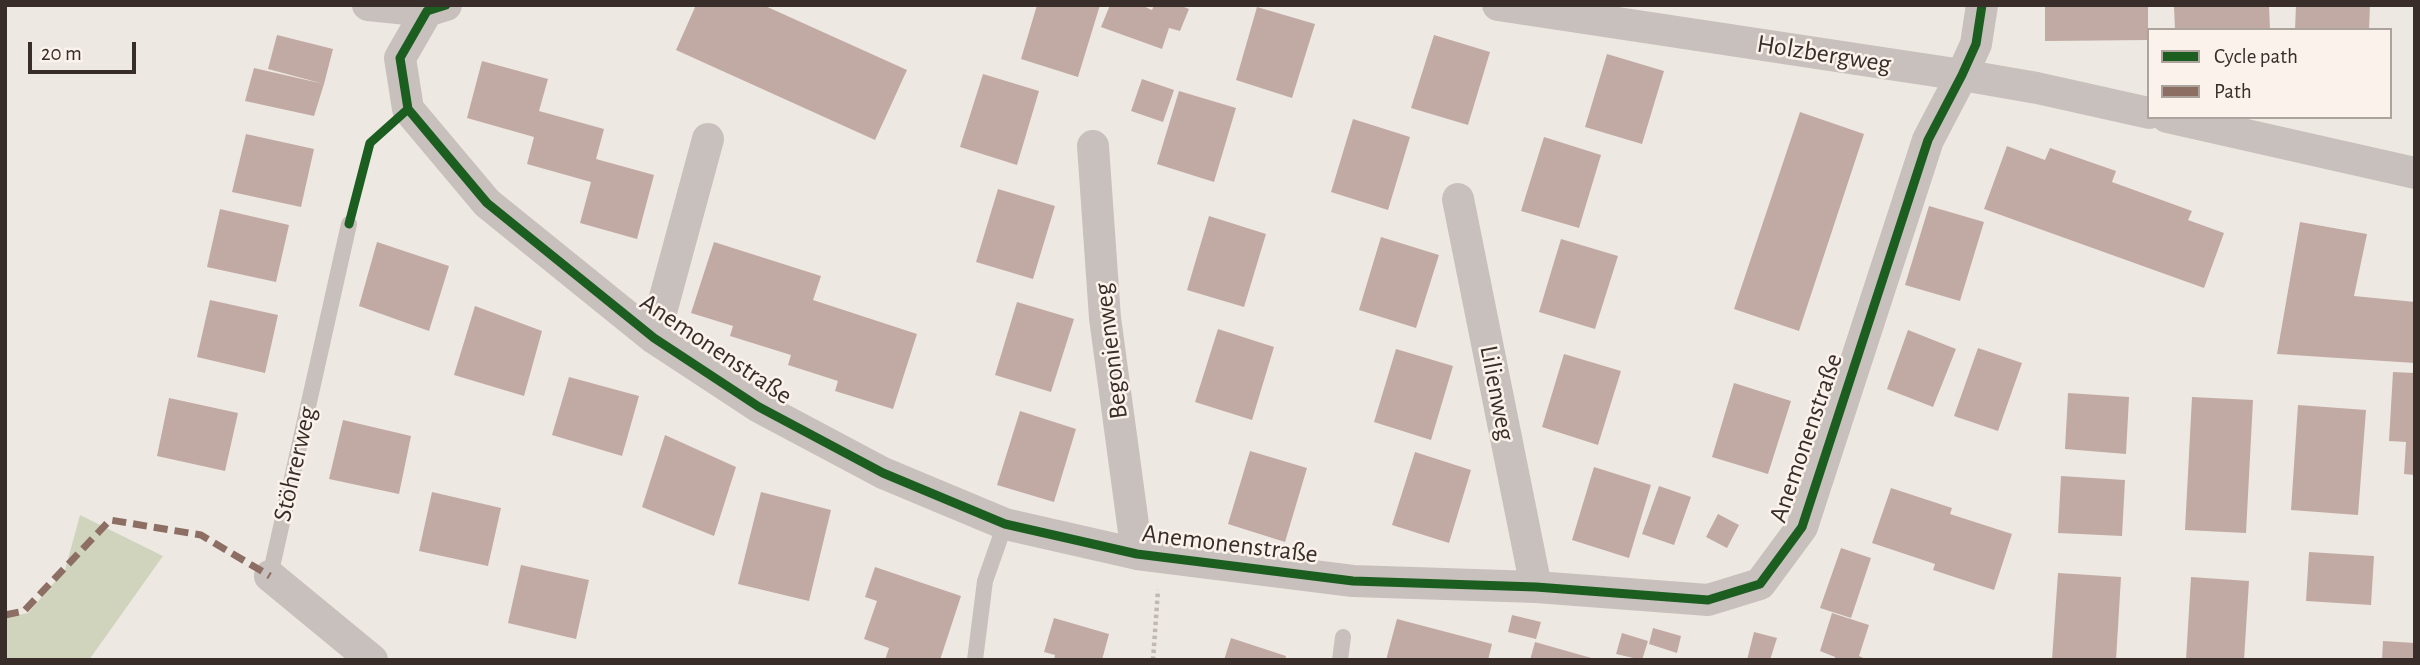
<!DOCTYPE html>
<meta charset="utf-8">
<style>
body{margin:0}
#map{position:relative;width:2420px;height:665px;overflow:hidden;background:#eee8e3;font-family:"Alegreya Sans",sans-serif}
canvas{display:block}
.frame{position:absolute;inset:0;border:7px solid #392d29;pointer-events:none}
.legend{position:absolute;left:2147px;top:28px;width:245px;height:91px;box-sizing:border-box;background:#faf2eb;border:2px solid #ada39d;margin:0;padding:9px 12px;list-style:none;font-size:21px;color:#392d29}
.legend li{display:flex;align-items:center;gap:14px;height:35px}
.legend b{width:35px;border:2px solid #ada39d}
.scale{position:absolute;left:28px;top:42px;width:108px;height:32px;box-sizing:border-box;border:4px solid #392d29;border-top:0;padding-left:9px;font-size:21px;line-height:24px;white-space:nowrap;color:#392d29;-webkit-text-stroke:5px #faf2eb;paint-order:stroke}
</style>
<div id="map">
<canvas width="2420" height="665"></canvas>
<div class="frame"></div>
<ul class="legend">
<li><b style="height:9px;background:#1b5e20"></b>Cycle path</li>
<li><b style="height:9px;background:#8d6e63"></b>Path</li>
</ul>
<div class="scale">20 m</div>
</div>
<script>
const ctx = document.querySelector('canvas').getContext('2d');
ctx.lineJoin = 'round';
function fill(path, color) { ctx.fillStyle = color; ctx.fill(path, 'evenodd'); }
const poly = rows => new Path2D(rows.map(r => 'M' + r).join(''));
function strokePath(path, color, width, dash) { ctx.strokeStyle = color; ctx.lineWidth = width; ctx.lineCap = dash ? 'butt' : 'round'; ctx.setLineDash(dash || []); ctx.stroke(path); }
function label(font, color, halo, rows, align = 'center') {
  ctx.font = font + ' "Alegreya Sans",sans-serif'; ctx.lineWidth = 5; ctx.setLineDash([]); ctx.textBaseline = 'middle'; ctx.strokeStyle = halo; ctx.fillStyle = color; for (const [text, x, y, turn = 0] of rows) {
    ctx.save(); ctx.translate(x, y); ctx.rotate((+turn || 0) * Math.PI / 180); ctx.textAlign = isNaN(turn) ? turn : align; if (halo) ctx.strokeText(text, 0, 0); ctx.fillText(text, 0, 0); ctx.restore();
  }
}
fill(poly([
 [80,515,163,556,89,660,5,660,5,618,28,613,65,570]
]), '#d1d4bd');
fill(poly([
 [696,5,763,5,907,70,875,140,676,50],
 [1037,5,1100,5,1078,77,1021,59],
 [1110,5,1141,5,1152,10,1154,5,1179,5,1189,9,1180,31,1169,28,1162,49,1101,27],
 [2045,5,2148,5,2148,40,2045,41],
 [2210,5,2269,5,2270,30,2175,30,2174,7],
 [2296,5,2370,5,2369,30,2295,30],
 [1257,7,1315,24,1292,98,1236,80],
 [277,35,333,49,324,84,268,69],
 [1434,35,1490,52,1468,125,1411,108],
 [1607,54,1664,71,1642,144,1585,127],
 [482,61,548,79,539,111,604,129,596,159,654,175,637,239,580,223,591,182,527,164,534,137,467,118],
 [254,68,324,84,314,116,245,101],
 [983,74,1039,91,1017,165,960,147],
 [1142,79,1174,90,1163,122,1131,111],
 [1179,91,1236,108,1214,182,1157,164],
 [1800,112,1864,134,1799,331,1734,309],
 [1353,119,1410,137,1388,210,1331,192],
 [246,134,314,149,301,207,232,192],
 [1544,137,1601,155,1579,228,1521,211],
 [2007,146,2045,160,2050,148,2116,171,2112,182,2192,211,2188,220,2224,233,2204,288,1984,209],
 [998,189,1055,206,1033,279,976,262],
 [1929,206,1984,222,1960,301,1905,285],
 [220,209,289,225,276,282,207,267],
 [1209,216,1266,234,1244,307,1187,290],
 [2300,222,2367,234,2354,296,2415,302,2415,363,2277,354],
 [1381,237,1439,255,1416,328,1359,310],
 [1561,239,1618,256,1595,329,1539,312],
 [377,242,449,266,429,331,359,306],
 [714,242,821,276,813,300,917,334,893,409,835,391,838,381,788,365,791,355,730,336,733,326,691,313],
 [210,300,278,315,265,373,197,357],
 [1017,302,1074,319,1051,392,995,375],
 [475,306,542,331,524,396,454,375],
 [1218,329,1274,347,1252,420,1195,402],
 [1908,330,1956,349,1933,407,1887,389],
 [1978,348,2022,363,1998,431,1954,416],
 [1396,349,1453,366,1431,440,1374,422],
 [1564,354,1621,371,1598,445,1542,427],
 [2393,372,2415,373,2415,475,2404,474,2406,442,2389,441],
 [569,377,639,396,622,456,552,435],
 [1734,383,1791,401,1768,474,1712,457],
 [2068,393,2129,397,2126,454,2065,449],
 [2192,397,2253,400,2246,533,2185,530],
 [169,398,238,413,225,471,157,456],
 [2298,405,2366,410,2358,515,2291,510],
 [1020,411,1076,429,1054,502,997,485],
 [343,420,411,436,399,494,329,479],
 [665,435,736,467,714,536,642,507],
 [1250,451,1307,468,1285,542,1228,524],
 [1415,452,1471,470,1449,543,1392,525],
 [1594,467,1651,485,1629,558,1572,540],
 [2061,476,2125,480,2122,536,2058,533],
 [1659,486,1691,497,1674,545,1642,534],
 [1891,488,1952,508,1950,514,2012,534,1994,590,1933,570,1935,564,1872,543],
 [432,492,501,508,488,566,419,551],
 [761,492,831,510,809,601,738,584],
 [1718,514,1739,525,1727,548,1706,537],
 [1841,548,1871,558,1851,618,1820,608],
 [2309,552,2374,556,2371,605,2306,601],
 [521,565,589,580,576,639,508,623],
 [875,567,961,596,940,660,885,660,889,648,864,639,877,601,865,597],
 [2058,573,2121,577,2116,660,2052,660],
 [2191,577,2249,581,2244,660,2186,660],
 [1832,613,1869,625,1859,656,1868,660,1835,660,1835,657,1820,651],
 [1512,615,1541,622,1536,639,1508,632],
 [1054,618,1109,634,1102,660,1054,660,1055,655,1044,652],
 [1397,619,1492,644,1488,660,1386,660],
 [1653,628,1681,636,1677,653,1649,644],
 [1754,632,1777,638,1770,660,1747,660],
 [1622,633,1648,641,1642,660,1616,654],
 [1231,638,1286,656,1285,660,1224,660],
 [2383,641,2415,643,2415,660,2382,660],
 [1535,642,1595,659,1595,660,1530,660]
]), '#c2aaa4');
strokePath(poly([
 [1153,660,1158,590]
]), '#c1b8b4', 4.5, [3.5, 3.5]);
strokePath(poly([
 [270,576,349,224],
 [975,660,985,581,1005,524],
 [1340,660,1343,637]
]), '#c8c0bc', 16);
strokePath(poly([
 [368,5,427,11],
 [446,5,427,11,400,58,408,109,487,203,654,338,759,407,883,473,1005,524,1137,554,1353,581,1536,587,1708,600,1760,584,1802,527,1928,140,1962,75,1976,44,1982,5],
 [1498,5,1962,75,2037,88,2149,113],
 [2167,117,2415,173],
 [1093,146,1105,318,1137,554],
 [1458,199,1536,587],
 [654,338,708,139],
 [270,576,372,660]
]), '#c8c0bc', 32);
strokePath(poly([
 [5,615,24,611,110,520,201,535,270,576]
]), '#8d6e63', 7, [14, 7]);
strokePath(poly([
 [446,5,427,11,400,58,408,109,487,203,654,338,759,407,883,473,1005,524,1137,554,1353,581,1536,587,1708,600,1760,584,1802,527,1928,140,1962,75,1976,44,1982,5],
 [349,224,370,143,408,109]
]), '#1b5e20', 9);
label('26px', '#392d29', '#faf2eb', [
 ["Holzbergweg",1824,54,9],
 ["Anemonenstraße",716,349,34],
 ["Begonienweg",1111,351,-97],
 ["Lilienweg",1497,393,79],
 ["Anemonenstraße",1806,438,-71],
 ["Stöhrerweg",295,464,-77],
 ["Anemonenstraße",1230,544,7]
]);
</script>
